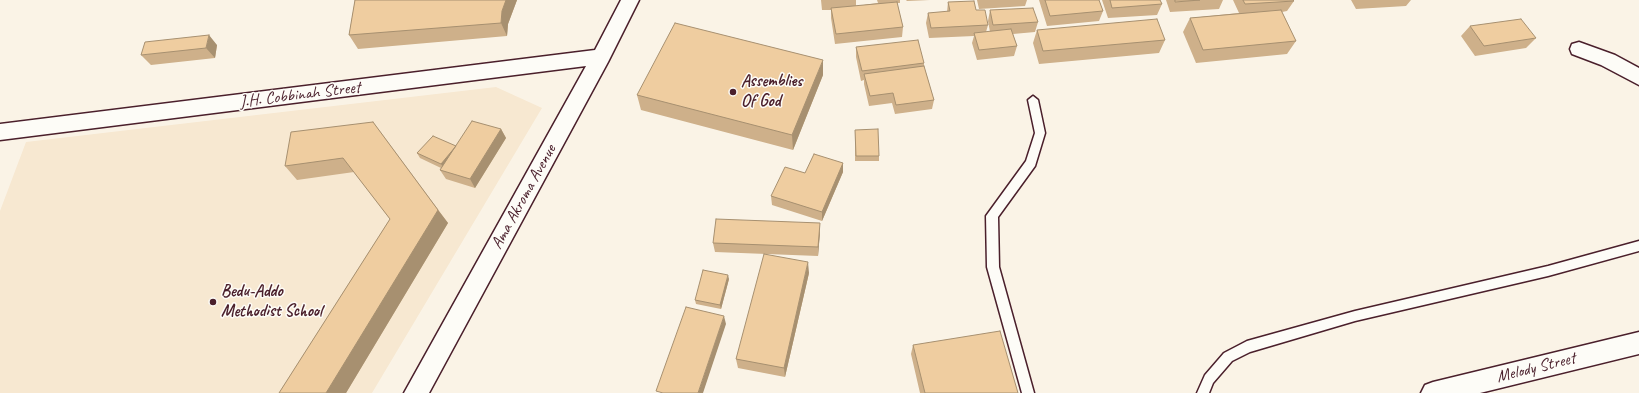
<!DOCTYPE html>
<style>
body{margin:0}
canvas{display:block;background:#faf3e6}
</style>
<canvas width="1639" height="393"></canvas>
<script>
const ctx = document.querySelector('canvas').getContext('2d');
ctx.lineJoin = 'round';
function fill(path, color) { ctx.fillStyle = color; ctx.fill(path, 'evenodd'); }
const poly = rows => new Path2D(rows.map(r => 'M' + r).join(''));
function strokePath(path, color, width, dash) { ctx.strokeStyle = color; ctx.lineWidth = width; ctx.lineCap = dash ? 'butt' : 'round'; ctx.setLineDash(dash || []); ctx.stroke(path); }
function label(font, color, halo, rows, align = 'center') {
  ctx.font = font + ' Caveat,sans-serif'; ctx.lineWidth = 3; ctx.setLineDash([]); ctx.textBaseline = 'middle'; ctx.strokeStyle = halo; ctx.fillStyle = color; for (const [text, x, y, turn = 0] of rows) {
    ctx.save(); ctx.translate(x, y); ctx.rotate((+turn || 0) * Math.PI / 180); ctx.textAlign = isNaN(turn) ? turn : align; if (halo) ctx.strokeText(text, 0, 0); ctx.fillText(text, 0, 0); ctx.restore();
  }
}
fill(poly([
 [496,87,542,108,372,393,0,393,0,211,26,142]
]), '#f7e8d1');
const service = poly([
 [1033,96,1038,100,1045,133,1035,166,998,217,999,267,1034,393,1022,393,987,267,986,216,1026,161,1035,133,1028,100,1033,96],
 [1639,241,1639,251,1548,276,1355,321,1250,352,1232,361,1213,383,1209,393,1197,393,1205,375,1224,353,1247,341,1355,311,1548,266,1639,241]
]);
const minor = poly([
 [621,0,639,0,608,62,429,393,404,393,586,66,0,140,0,124,595,50,621,0],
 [1579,42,1615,55,1639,68,1639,85,1601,65,1572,54,1570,49,1572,44,1579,42],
 [1639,332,1639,354,1480,393,1421,393,1425,385,1433,382,1639,332]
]);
strokePath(service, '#4a1f2b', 3);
strokePath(minor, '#4a1f2b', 3);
fill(service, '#fdfcf7');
fill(minor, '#fdfcf7');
fill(poly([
 [355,0,517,0,508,24,507,36,358,49,349,35],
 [821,0,856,0,856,6,878,3,877,0,900,0,900,3,897,3,903,27,902,37,835,44,831,18,831,10,822,10],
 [906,0,930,0,907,1],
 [977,0,1027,0,1025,6,979,9],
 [1039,0,1099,0,1103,11,1099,21,1047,26],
 [1102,0,1160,0,1162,4,1157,15,1108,18],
 [1166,0,1223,0,1219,9,1170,12],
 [1233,0,1293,0,1294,1,1287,11,1282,12,1296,41,1287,54,1196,63,1183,32,1190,18,1239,13],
 [1351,0,1411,0,1406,6,1356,9],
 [948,2,976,10,988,25,986,32,990,32,988,21,990,10,1038,22,1035,32,1013,34,1017,46,1014,56,977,60,972,43,974,36,929,38,926,23,928,13,947,12],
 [1470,26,1536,38,1526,48,1475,56,1461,36],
 [1037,30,1165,40,1159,53,1039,64,1033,43],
 [217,45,215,58,151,65,141,55],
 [856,47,924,63,924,66,934,100,932,109,895,114,892,103,869,106,864,84,864,80,861,81,856,57],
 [823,75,793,150,641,110,637,95],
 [373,122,448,223,346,393,279,393,390,219,354,172,297,180,285,166],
 [501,129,506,138,475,188,446,179,440,170,441,168,420,158,417,153,456,146],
 [855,130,879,156,879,161,855,161],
 [843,163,843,172,822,221,772,205,771,196,805,173],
 [820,232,818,256,715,252,713,243],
 [809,273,785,377,738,368,736,359],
 [729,279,721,309,696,304,695,300],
 [913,345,1018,393,920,393,911,354]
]), '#ceb08a');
fill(poly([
 [506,0,517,0,508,24,507,36,501,23,502,11],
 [209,35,217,45,215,58,206,48],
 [823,60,823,75,793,150,792,135],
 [501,129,506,138,475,188,470,179],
 [456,146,444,169,441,164],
 [843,163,843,172,822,221,822,212],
 [438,210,448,223,346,393,326,393],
 [820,223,820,232,818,256,818,247],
 [808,262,809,273,785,377,784,368],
 [728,275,729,279,721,309,720,305],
 [724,316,726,324,703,393,698,393]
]), '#a79070');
const building = poly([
 [355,0,506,0,502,11,501,23,349,35,355,0],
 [1045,0,1099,0,1103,11,1050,16,1045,0],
 [1110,0,1160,0,1162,4,1112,8,1110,0],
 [1175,0,1200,0,1175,2,1175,0],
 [1243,0,1293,0,1294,1,1245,4,1243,0],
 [974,1,976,10,985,10,988,25,931,28,928,13,950,11,948,2,974,1],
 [897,2,903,27,836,34,831,8,897,2],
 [1033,8,1038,22,993,25,990,10,1033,8],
 [1281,10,1296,41,1203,50,1190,18,1281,10],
 [1157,19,1165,40,1043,51,1037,30,1157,19],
 [1521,19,1536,38,1484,46,1470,26,1521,19],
 [675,23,823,60,792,135,637,95,675,23],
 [1011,29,1017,46,979,50,974,33,1011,29],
 [209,35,206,48,141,55,145,42,209,35],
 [918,40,924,63,862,71,856,47,918,40],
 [924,66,934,100,896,105,893,93,870,96,864,74,924,66],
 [472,121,501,129,470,179,440,170,472,121],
 [373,122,438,210,326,393,279,393,390,219,343,158,285,166,291,132,373,122],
 [878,129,879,156,856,156,855,130,878,129],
 [433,136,456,146,441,164,417,153,433,136],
 [814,154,843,163,822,212,771,196,785,167,805,173,814,154],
 [716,219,820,223,818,247,713,243,716,219],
 [764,254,808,262,784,368,736,359,764,254],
 [703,270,728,275,720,305,695,300,703,270],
 [686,307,724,316,698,393,663,393,656,391,686,307],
 [1000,331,1018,393,925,393,913,345,1000,331]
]);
fill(building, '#efcda0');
strokePath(building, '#a79070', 1);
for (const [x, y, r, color] of [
 [733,92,4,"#4a1f2b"],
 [213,302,4,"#4a1f2b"]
]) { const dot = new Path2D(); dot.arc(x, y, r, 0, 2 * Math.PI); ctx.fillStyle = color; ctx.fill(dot); strokePath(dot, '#fdfcf7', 1.5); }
label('bold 17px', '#4a1f2b', '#fdfcf7', [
 ["Assemblies",741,82],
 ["Of God",741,102],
 ["Bedu-Addo",221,292],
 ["Methodist School",221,312]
], 'left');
label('17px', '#4a1f2b', '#fdfcf7', [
 ["J.H. Cobbinah Street",300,95,-7],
 ["Ama Akroma Avenue",524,197,-61],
 ["Melody Street",1536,368,-14]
]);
</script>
